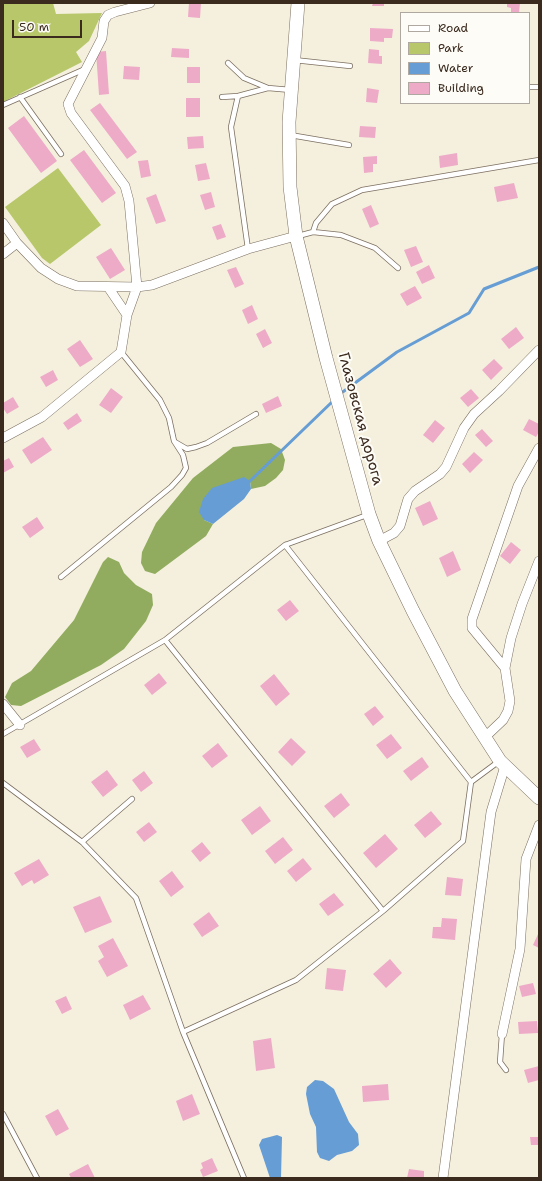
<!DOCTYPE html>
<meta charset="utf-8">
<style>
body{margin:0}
#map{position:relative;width:542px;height:1181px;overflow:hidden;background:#f4f0dd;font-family:"Shantell Sans",sans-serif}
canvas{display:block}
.frame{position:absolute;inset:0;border:4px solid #3b2a1e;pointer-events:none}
.legend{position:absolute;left:400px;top:12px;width:130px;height:92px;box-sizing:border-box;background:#fdfcf7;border:1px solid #afa8a0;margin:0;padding:5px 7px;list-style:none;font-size:12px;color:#3b2a1e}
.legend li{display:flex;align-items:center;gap:8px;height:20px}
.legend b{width:20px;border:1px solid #afa8a0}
.scale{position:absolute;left:12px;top:20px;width:70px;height:18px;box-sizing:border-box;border:2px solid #3b2a1e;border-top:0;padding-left:5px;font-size:12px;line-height:14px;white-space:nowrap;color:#3b2a1e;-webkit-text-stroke:3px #fdfcf7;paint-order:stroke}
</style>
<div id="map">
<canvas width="542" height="1181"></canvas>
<div class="frame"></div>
<ul class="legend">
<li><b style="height:5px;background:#fff"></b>Road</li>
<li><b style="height:11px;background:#b7c76a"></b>Park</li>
<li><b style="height:11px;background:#669dd4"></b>Water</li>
<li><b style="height:11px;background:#eeabc8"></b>Building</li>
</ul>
<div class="scale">50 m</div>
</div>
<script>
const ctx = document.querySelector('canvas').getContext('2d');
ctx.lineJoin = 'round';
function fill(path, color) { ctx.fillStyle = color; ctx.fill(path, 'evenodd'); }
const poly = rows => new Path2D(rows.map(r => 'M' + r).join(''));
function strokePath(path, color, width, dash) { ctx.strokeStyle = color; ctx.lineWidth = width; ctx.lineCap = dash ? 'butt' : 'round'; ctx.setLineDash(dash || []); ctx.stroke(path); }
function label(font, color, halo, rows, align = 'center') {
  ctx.font = font + ' "Shantell Sans",sans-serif'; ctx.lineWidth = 4; ctx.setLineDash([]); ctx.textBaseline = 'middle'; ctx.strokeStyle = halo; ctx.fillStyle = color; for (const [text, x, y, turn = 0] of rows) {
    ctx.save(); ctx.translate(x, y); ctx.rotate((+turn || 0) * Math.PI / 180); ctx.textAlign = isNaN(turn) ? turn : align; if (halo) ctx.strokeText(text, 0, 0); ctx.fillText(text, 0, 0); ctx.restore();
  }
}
fill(poly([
 [3,3,53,3,56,14,102,13,89,41,76,52,82,62,3,102],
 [58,168,101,225,50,264,42,258,5,207]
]), '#b7c76a');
fill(poly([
 [271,443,281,449,285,460,283,470,276,478,265,486,251,489,250,481,204,520,213,524,206,536,155,574,145,571,141,563,142,552,156,523,193,478,233,447],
 [108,557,119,562,124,573,136,585,152,594,153,605,146,621,124,649,101,665,21,706,11,705,5,697,12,683,31,671,74,620,103,562]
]), '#91ac5e');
fill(poly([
 [244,477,250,481,251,489,244,499,213,524,204,520,199,512,203,499,212,488],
 [315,1080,323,1081,334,1089,349,1122,358,1134,359,1145,352,1151,337,1155,329,1161,320,1158,317,1152,316,1127,310,1114,306,1094,307,1087],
 [277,1135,282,1137,281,1178,270,1178,259,1145,262,1139]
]), '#669dd4');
strokePath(poly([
 [340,394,397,352,469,313,484,289,539,267],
 [250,481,333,401]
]), '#669dd4', 3);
fill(poly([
 [189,3,201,3,200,18,188,17],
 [373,3,384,3,384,6,372,6],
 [507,3,520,3,519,13,511,13,511,8,507,7],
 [370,28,393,29,392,38,384,38,384,42,370,41],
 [172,48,189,49,189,58,171,57],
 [369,49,379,50,379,56,382,56,382,64,368,63],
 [106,51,109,94,99,95,96,52],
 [124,66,140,67,139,80,123,79],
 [187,67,200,67,200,83,187,83],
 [367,88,379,90,377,103,366,102],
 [186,98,200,98,200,117,186,117],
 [100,103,137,152,127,159,90,110],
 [24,116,57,161,41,173,8,128],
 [360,126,376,127,375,138,359,137],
 [203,136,204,148,188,149,187,137],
 [84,150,116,193,102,203,70,160],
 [457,153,458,165,440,168,439,156],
 [377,156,377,164,373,164,373,172,364,173,363,157],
 [148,160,151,176,141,178,138,161],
 [206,163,210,179,198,181,195,165],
 [514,183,518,198,497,202,494,187],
 [211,192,215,207,205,210,200,195],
 [156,194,166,221,156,224,146,198],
 [371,205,379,224,370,228,362,209],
 [221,224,226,237,217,240,212,227],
 [416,246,423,262,411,267,404,250],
 [111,248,125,270,110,279,96,257],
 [429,265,435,278,422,284,416,272],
 [236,267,244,284,235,288,227,270],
 [415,286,422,298,407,306,400,294],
 [252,305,258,319,248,324,242,310],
 [516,327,524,338,509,349,501,339],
 [265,329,272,343,263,348,256,334],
 [80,340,93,359,80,367,67,349],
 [494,359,503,368,491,380,482,370],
 [53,370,58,380,46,387,40,377],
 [111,388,123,397,111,413,99,405],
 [471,389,479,398,468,407,460,398],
 [278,396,282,406,266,413,262,404],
 [13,397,19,407,7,414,3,408,3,403],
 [77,413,82,421,68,430,63,423],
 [529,419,539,424,539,432,536,437,523,430],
 [435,420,445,428,433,443,423,435],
 [482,429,493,441,486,447,475,435],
 [43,437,52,450,31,464,22,450],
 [474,452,483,460,470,473,462,464],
 [9,458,14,467,3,473,3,461],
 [430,501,438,519,423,526,415,508],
 [37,517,44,528,30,538,22,527],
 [511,542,521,550,510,564,500,556],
 [453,551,461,570,447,577,439,558],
 [290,600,299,611,286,621,277,610],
 [159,673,167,683,152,695,144,685],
 [274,674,290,694,276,706,260,686],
 [375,706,384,717,373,726,364,714],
 [391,734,402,748,387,759,376,745],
 [291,738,306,752,292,766,278,752],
 [34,739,41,750,27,758,20,747],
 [218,743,228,756,212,768,202,756],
 [422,757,429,767,411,781,403,771],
 [107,770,118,785,103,797,91,782],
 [144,771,153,783,141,792,132,780],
 [341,793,350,805,334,818,324,806],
 [260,806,271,821,252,835,241,820],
 [431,811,442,824,425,838,414,825],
 [149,822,157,832,144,842,136,832],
 [385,834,398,849,376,868,363,853],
 [283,837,293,850,275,864,265,851],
 [202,842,211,853,200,862,191,851],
 [303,858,312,869,296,882,287,871],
 [39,859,49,875,34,884,32,880,22,886,14,873],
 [172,871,184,887,171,897,159,881],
 [447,877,463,879,461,896,445,895],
 [334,893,344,905,328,916,319,904],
 [100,896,112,922,85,933,73,907],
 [209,912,219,926,202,937,193,924],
 [442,918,457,919,455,940,432,938,433,927,441,927],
 [539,932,539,948,533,945],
 [113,938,128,966,107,977,98,961,104,957,98,946],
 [390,959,402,973,386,988,373,974],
 [327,968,346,970,343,991,325,989],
 [533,983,536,994,522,997,519,986],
 [143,995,151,1009,130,1020,123,1005],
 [66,996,72,1009,62,1014,55,1001],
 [537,1021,538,1033,519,1034,518,1022],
 [271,1038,275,1068,256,1071,253,1041],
 [539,1066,539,1080,528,1083,524,1070],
 [388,1084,389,1100,363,1102,362,1086],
 [192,1094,200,1114,183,1121,176,1101],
 [58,1109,69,1129,56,1136,45,1116],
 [530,1137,539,1137,539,1145,531,1145],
 [212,1158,218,1171,203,1177,200,1170,203,1168,201,1163],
 [88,1164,95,1178,71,1178,69,1174],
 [409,1169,424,1171,424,1178,407,1178]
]), '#eeabc8');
const lane = poly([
 [294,60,350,66],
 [228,63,244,78,268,88],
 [529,87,539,87],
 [238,96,231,127,248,249],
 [20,97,61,154],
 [222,97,238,96,268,88,291,90],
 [3,105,85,69],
 [290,135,349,145],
 [313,232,316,223,332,204,362,190,539,160],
 [298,236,313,232,341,235,375,248,398,268],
 [175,442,187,449,196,447,207,443,256,414],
 [61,577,171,487,182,475,186,468,183,455,174,441,169,418,160,400,121,352],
 [165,640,383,911],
 [3,734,165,640,285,545,367,515],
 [471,782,498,762],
 [3,783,82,842,136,898,183,1032,244,1178],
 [82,842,132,799],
 [183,1032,296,980,383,911,463,841,471,782,285,545],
 [502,1034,500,1062,506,1070],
 [3,1114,37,1178]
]);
const street = poly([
 [3,223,17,243,41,268,58,279,77,286,137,287,152,285,248,249,296,236],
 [3,254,17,243],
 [108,287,127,315],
 [3,438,42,417,121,352,127,315,137,287,129,201,125,186,71,113,68,104,102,38,104,21,108,15,115,12,150,3],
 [379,541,394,533,400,526,408,499,415,491,440,474,446,467,464,428,474,414,499,391,539,350],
 [505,668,472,628,472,619,518,486,539,448],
 [3,704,20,725],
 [484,738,503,720,508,711,510,701,505,668,511,638,522,604,539,561],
 [502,1034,520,949,526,859,539,825],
 [443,1178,491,812,505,766]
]);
const secondary = poly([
 [298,3,289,122,290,187,296,236,326,358,369,514,379,541,413,611,455,691,500,761,539,798]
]);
strokePath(lane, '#7c6f61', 6);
strokePath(street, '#7c6f61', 10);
strokePath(secondary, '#7c6f61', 14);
strokePath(lane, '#fff', 4.5);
strokePath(street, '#fff', 9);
strokePath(secondary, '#fff', 13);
label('15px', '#3b2a1e', '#fdfcf7', [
 ["Глазовская дорога",360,419,75]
]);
</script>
